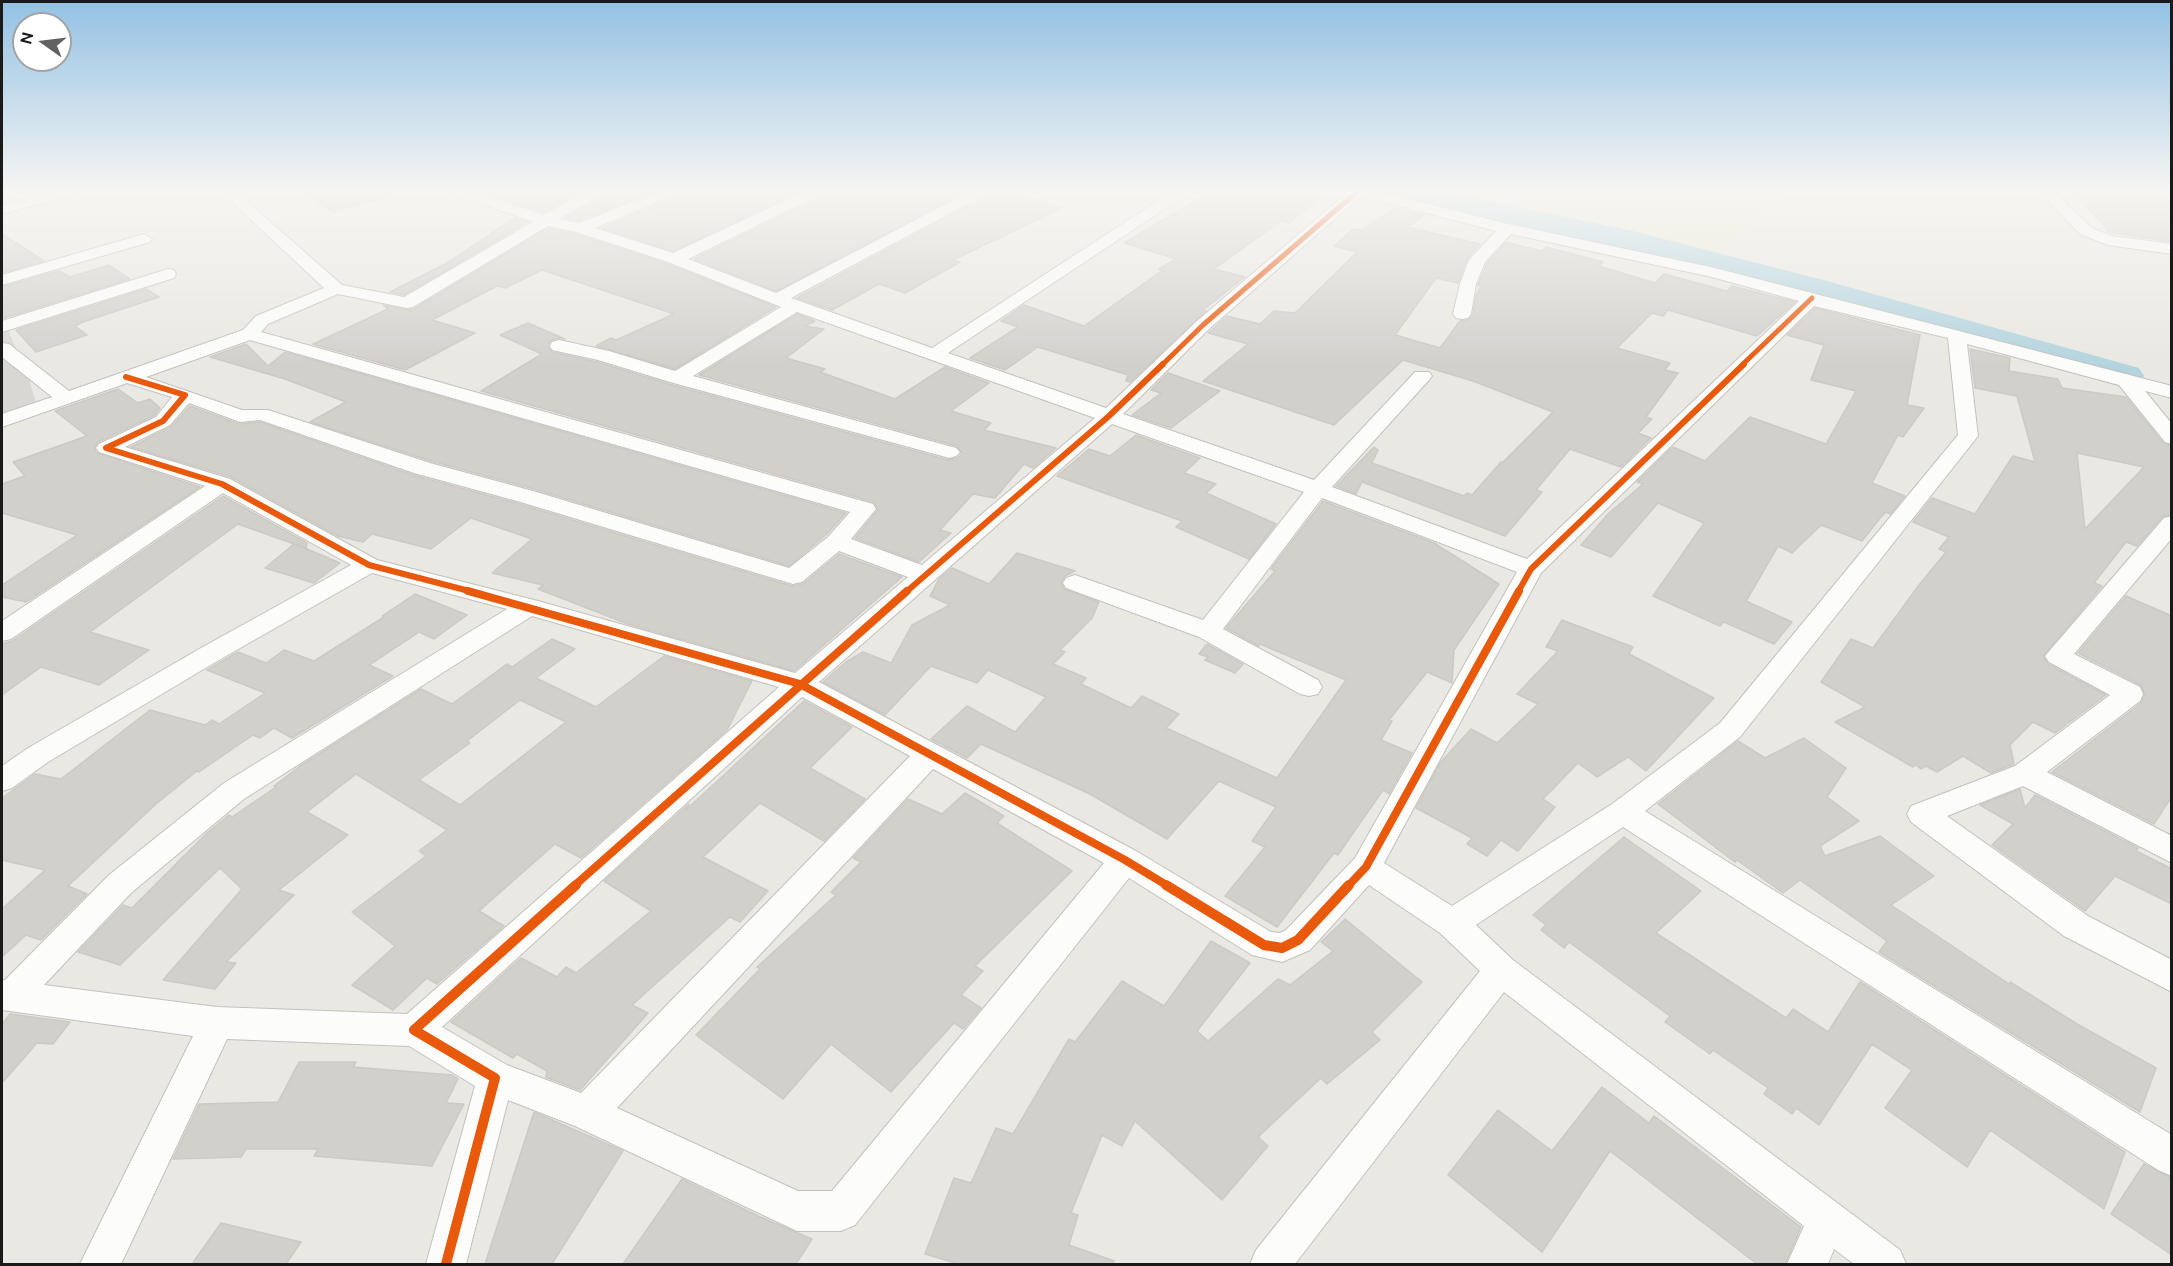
<!DOCTYPE html>
<style>
body{margin:0}
#map{position:relative;width:2173px;height:1266px;overflow:hidden;background:#eae8e2;font-family:Ubuntu,sans-serif}
canvas{display:block}
.frame{position:absolute;inset:0;border:3px solid #1a1a1a;pointer-events:none}
.north{position:absolute;left:12px;top:12px;width:60px;height:60px;box-sizing:border-box;background:#fff;border:2px solid #a3a3a3;border-radius:50%;rotate:284deg;font-size:16px;font-weight:700;line-height:24px;text-align:center;color:#1a1a1a}
.north::after{content:'';display:block;margin:auto;width:21px;height:27px;background:#636260;clip-path:polygon(50% 0,100% 100%,50% 72%,0 100%)}
</style>
<div id="map">
<canvas width="2173" height="1266"></canvas>
<div class="frame"></div>
<div class="north">N</div>
</div>
<script>
const ctx = document.querySelector('canvas').getContext('2d');
ctx.lineJoin = 'round';
function fill(path, color) { ctx.fillStyle = color; ctx.fill(path, 'evenodd'); }
const poly = rows => new Path2D(rows.map(r => 'M' + r).join(''));
function strokePath(path, color, width, dash) { ctx.strokeStyle = color; ctx.lineWidth = width; ctx.lineCap = dash ? 'butt' : 'round'; ctx.setLineDash(dash || []); ctx.stroke(path); }
fill(poly([
 [2,316,29,379,37,407,2,420]
]), '#d9d7d4');
fill(poly([
 [1395,189,1768,189,1786,198,1710,257,1453,205]
]), '#e9ebd4');
fill(poly([
 [1377,189,1429,189,1629,230,1827,281,2139,368,2144,376,2139,384,2125,388,1803,295,1626,249,1381,195,1377,189]
]), '#b3d4df');
const building = poly([
 [298,189,391,189,392,196,333,212,298,189],
 [474,189,585,189,544,213,474,189],
 [608,189,660,189,579,221,565,218,605,194,608,189],
 [686,189,805,189,673,251,602,228,683,194,686,189],
 [830,189,971,189,776,291,694,259,827,194,830,189],
 [994,189,1001,189,1062,208,953,260,960,262,905,293,879,284,832,310,797,298,991,194,994,189],
 [1215,189,1321,189,1312,195,1321,197,1289,223,1281,221,1214,269,1245,277,1203,310,1206,311,1130,382,1126,381,1128,375,1038,347,1005,370,970,358,1018,327,1001,321,1024,305,1084,326,1163,270,1159,269,1176,259,1124,243,1215,189],
 [2068,189,2149,189,2162,201,2172,202,2172,242,2107,232,2108,229,2068,189],
 [1394,208,1424,215,1408,227,1480,244,1467,259,1458,283,1436,278,1395,335,1440,348,1460,321,1468,320,1473,315,1476,295,1481,287,1478,285,1487,263,1506,242,1541,251,1546,247,1603,262,1599,266,1655,283,1664,274,1727,291,1732,286,1795,302,1757,336,1668,310,1663,316,1652,313,1617,348,1670,363,1665,370,1678,373,1646,417,1652,419,1638,433,1651,438,1621,467,1570,449,1536,490,1542,492,1505,536,1362,482,1356,494,1336,486,1374,447,1378,450,1372,463,1464,496,1467,493,1472,495,1501,462,1503,462,1553,412,1473,381,1403,360,1334,425,1203,381,1248,344,1208,333,1211,331,1227,316,1260,324,1274,311,1295,313,1357,252,1334,246,1353,229,1362,230,1394,208],
 [514,218,528,222,404,295,390,292,447,263,514,218],
 [548,228,575,234,667,264,776,307,675,369,596,346,611,338,616,340,674,314,542,270,505,288,497,286,432,320,475,333,405,370,313,344,388,309,383,305,407,310,414,309,548,228],
 [2,234,44,261,2,273,2,234],
 [109,265,130,279,4,318,2,315,2,287,59,271,70,277,109,265],
 [146,289,159,297,83,322,75,326,87,335,36,352,16,330,146,289],
 [1815,308,1920,335,1907,405,1924,408,1903,437,1898,435,1872,483,1905,496,1890,514,1886,512,1880,518,1862,541,1821,525,1792,553,1778,546,1746,601,1792,622,1774,644,1724,622,1720,626,1653,596,1704,523,1658,503,1611,557,1581,545,1608,514,1643,484,1637,482,1673,447,1705,461,1750,417,1826,444,1856,391,1811,380,1824,345,1787,335,1815,308],
 [797,314,815,321,805,326,824,329,786,358,825,369,820,372,895,399,945,367,989,383,951,411,991,423,984,430,1056,448,1033,468,1024,464,995,498,973,494,940,530,951,533,919,562,855,538,878,510,874,502,481,391,542,354,500,335,528,323,565,339,558,338,550,341,548,347,552,352,597,362,669,384,948,460,957,458,962,454,957,446,699,375,797,314],
 [246,344,268,366,285,352,846,513,826,535,789,566,534,489,431,461,310,422,346,402,285,379,210,357,246,344],
 [1970,349,2010,358,2009,371,2058,379,2062,388,2126,397,2163,443,2172,446,2172,514,2162,517,2137,546,2126,542,2094,583,2102,586,2043,656,2048,664,2106,695,2055,733,2033,722,2010,745,2014,764,1991,773,1963,756,1937,772,1926,766,1921,769,1916,765,1913,767,1835,722,1865,707,1821,682,1851,639,1873,648,1919,585,1946,552,1939,549,1949,537,1913,522,1932,498,1975,514,2013,456,2035,462,2017,396,1975,388,1970,349],
 [2077,453,2144,467,2085,529,2077,453],
 [1168,373,1220,391,1171,428,1132,415,1161,393,1151,390,1168,373],
 [118,389,138,403,150,399,160,408,155,415,98,442,94,448,97,453,200,487,26,602,2,597,2,585,77,535,2,513,2,484,25,476,13,462,87,436,55,411,118,389],
 [190,406,239,424,260,422,413,475,516,503,792,586,803,584,839,554,902,577,794,671,628,624,538,589,543,585,492,573,532,539,471,518,431,549,372,534,363,542,338,536,231,477,131,447,171,427,190,406],
 [1136,435,1200,458,1184,473,1216,484,1206,493,1276,524,1249,559,1176,527,1182,521,1057,476,1089,449,1110,456,1136,435],
 [223,496,307,543,306,548,295,544,340,563,314,583,265,568,294,544,238,524,90,632,149,650,99,685,41,667,2,695,2,644,12,641,223,496],
 [1323,501,1434,543,1499,584,1454,650,1452,683,1427,672,1389,720,1392,721,1381,740,1412,753,1389,794,1383,790,1338,855,1334,853,1277,927,1225,896,1265,847,1252,841,1276,807,1219,781,1167,839,1090,794,981,744,967,758,931,739,967,706,1015,732,1046,697,988,670,977,683,931,666,885,715,823,682,846,662,863,652,891,663,912,625,950,605,930,596,939,579,952,568,989,584,1017,553,1075,571,1065,576,1061,582,1064,589,1099,602,1092,618,1060,650,1065,652,1053,664,1086,678,1081,684,1131,708,1142,696,1179,714,1166,728,1277,778,1346,680,1260,644,1259,646,1226,628,1275,571,1271,569,1323,501],
 [415,594,467,615,434,639,419,632,369,665,393,676,292,738,274,728,260,738,253,735,199,772,197,771,156,804,68,886,87,894,41,940,26,935,2,957,2,909,45,870,2,860,2,798,35,774,61,779,150,710,205,725,212,720,219,724,265,693,207,670,238,652,266,663,284,650,314,661,384,617,382,616,415,594],
 [2126,596,2172,616,2172,796,2154,824,2052,772,2141,703,2145,695,2141,685,2078,653,2126,596],
 [1562,620,1633,647,1629,654,1714,698,1646,771,1628,757,1597,777,1578,763,1543,799,1555,807,1518,851,1501,840,1487,856,1467,844,1472,838,1416,808,1440,763,1471,729,1497,743,1538,704,1517,694,1558,651,1546,647,1562,620],
 [552,639,575,649,536,678,596,707,664,656,752,681,727,730,581,858,555,844,479,911,504,926,437,984,427,978,393,1010,352,985,395,946,352,912,426,856,419,851,447,830,356,774,307,812,348,835,279,890,294,895,226,962,236,963,215,989,163,980,242,889,220,868,120,965,78,952,123,905,132,908,207,833,229,815,232,817,276,787,274,786,300,766,421,689,452,704,507,664,512,667,552,639],
 [520,700,566,722,460,805,419,780,470,743,467,741,520,700],
 [1207,644,1243,664,1235,673,1205,660,1208,657,1199,654,1207,644],
 [804,701,852,727,810,768,865,799,824,841,760,803,703,857,768,891,740,922,730,917,632,1005,648,1013,580,1090,548,1078,546,1077,547,1071,517,1054,513,1058,451,1022,521,958,557,977,566,967,576,973,651,911,604,881,689,804,686,810,804,701],
 [1804,738,1846,768,1827,797,1859,821,1820,846,1825,856,1880,836,1934,876,1891,905,2009,984,2010,982,2077,1024,2156,1068,2140,1112,1879,952,1887,941,1800,880,1783,893,1737,860,1735,862,1658,804,1738,741,1765,758,1804,738],
 [2020,789,2025,808,2035,795,2138,848,2136,851,2172,869,2172,904,2115,876,2085,911,1992,845,2013,824,1980,805,2020,789],
 [965,793,1004,816,997,823,1072,871,975,966,983,971,961,995,981,1008,963,1029,954,1023,891,1092,831,1044,783,1099,696,1035,760,969,757,967,836,895,831,892,861,862,853,858,908,799,942,814,965,793],
 [1624,837,1701,891,1656,933,1786,1018,1793,1009,1828,1032,1860,982,2125,1152,2104,1209,1990,1130,1967,1167,1885,1108,1912,1070,1872,1044,1819,1125,1796,1108,1792,1114,1764,1094,1768,1088,1713,1050,1710,1054,1665,1022,1670,1016,1569,942,1564,948,1541,930,1546,925,1533,915,1624,837],
 [1345,919,1422,982,1372,1032,1380,1040,1327,1084,1321,1078,1258,1137,1268,1146,1222,1200,1135,1121,1122,1146,1102,1135,1071,1213,1078,1215,1069,1245,1114,1261,1113,1264,959,1264,925,1254,954,1178,971,1183,996,1128,1013,1134,1069,1039,1075,1042,1122,981,1164,1006,1211,941,1250,963,1197,1031,1208,1041,1278,979,1290,985,1333,951,1321,942,1345,919],
 [10,1014,70,1022,53,1044,37,1043,2,1083,2,1024,10,1014],
 [299,1062,356,1062,353,1067,452,1075,458,1079,446,1103,464,1104,432,1166,314,1156,318,1149,246,1149,241,1157,173,1159,199,1104,278,1102,299,1062],
 [1602,1087,1649,1123,1654,1116,1801,1227,1785,1264,1757,1264,1610,1151,1542,1252,1448,1175,1498,1110,1552,1151,1602,1087],
 [534,1112,623,1151,552,1264,485,1264,534,1112],
 [2144,1164,2172,1178,2172,1255,2111,1214,2144,1164],
 [682,1179,758,1216,812,1239,796,1264,623,1264,682,1179],
 [221,1223,301,1242,286,1264,192,1264,221,1223]
]);
fill(building, '#d2d0cb');
strokePath(building, '#cdc9c4', 1.5);
const minor = poly([
 [63,189,85,189,83,192,2,214,2,205,63,189],
 [218,189,233,189,342,285,404,297,533,222,449,192,447,189,467,189,544,215,589,189,606,189,604,192,559,219,579,223,665,189,684,189,682,192,595,228,673,253,810,189,828,189,826,192,688,259,776,293,975,189,992,189,990,192,791,298,932,348,1176,189,1192,189,1190,192,948,353,1106,408,1197,321,1347,193,1344,189,1367,189,1508,224,1715,268,2172,386,2172,398,2145,391,2172,424,2172,444,2165,442,2119,385,1967,344,1978,436,1740,737,1645,811,2172,1135,2172,1176,2158,1170,1623,827,1476,925,1513,960,1900,1250,1906,1264,1854,1264,1834,1249,1828,1264,1787,1264,1804,1226,1504,992,1295,1264,1250,1264,1256,1250,1480,971,1440,933,1369,885,1310,950,1282,962,1252,955,1129,878,855,1225,841,1231,797,1231,575,1126,508,1100,466,1264,426,1264,475,1086,409,1046,227,1039,121,1264,80,1264,193,1036,2,1010,2,980,5,980,109,875,224,783,507,609,372,573,219,660,48,762,12,788,2,791,2,766,28,748,201,648,351,565,223,493,11,639,2,641,2,621,205,486,99,452,96,448,99,444,156,417,172,397,127,383,2,427,2,414,52,397,2,357,2,343,9,344,69,391,243,330,256,316,324,288,218,189],
 [1361,196,1496,231,1469,260,1460,284,1453,314,1456,318,1462,319,1468,318,1471,314,1476,284,1485,262,1511,234,1712,277,1799,301,1527,559,1332,487,1429,380,1432,376,1429,372,1415,372,1314,480,1123,414,1209,329,1361,196],
 [548,226,576,232,668,262,781,307,675,371,609,351,559,340,552,342,550,346,552,350,598,360,670,382,942,456,949,458,956,456,960,452,956,448,693,376,797,312,1095,418,922,565,851,539,876,509,873,504,261,332,268,324,338,294,407,308,413,307,548,226],
 [1814,306,1948,338,1958,435,1720,723,1612,804,1452,906,1384,863,1541,573,1814,306],
 [250,340,850,512,828,537,789,568,533,491,430,463,268,410,242,410,146,377,250,340],
 [189,403,240,422,260,420,414,473,517,501,793,584,802,582,839,551,908,577,795,673,538,601,377,560,230,479,125,447,170,425,189,403],
 [1112,424,1304,492,1203,620,1075,575,1066,578,1063,583,1066,588,1199,637,1300,694,1309,696,1318,694,1322,687,1318,680,1223,629,1322,498,1517,572,1355,858,1286,930,1280,933,1271,932,1136,851,819,682,1112,424],
 [532,616,779,687,407,1014,217,1007,44,985,131,893,244,799,532,616],
 [802,697,910,756,581,1093,507,1065,442,1027,802,697],
 [933,769,1104,863,832,1191,798,1191,617,1108,933,769],
 [2037,189,2052,189,2092,228,2111,236,2172,244,2172,254,2108,245,2080,234,2037,189],
 [144,234,152,239,150,242,2,285,2,275,144,234],
 [168,269,174,270,176,274,174,278,2,332,2,321,168,269],
 [2172,516,2172,538,2074,654,2140,687,2143,694,2140,701,2047,772,2172,836,2172,863,2023,786,1947,816,2088,916,2172,960,2172,992,2064,936,1911,822,1907,814,1911,806,2015,766,2110,695,2049,662,2045,656,2164,518,2172,516]
]);
strokePath(minor, '#c2c1be', 2);
fill(minor, '#fcfcfb');
strokePath(poly([
 [1162,365,1203,325,1358,191],
 [1742,365,1812,298]
]), '#e8590c', 5);
strokePath(poly([
 [126,377,185,395,163,421,106,448,222,484,369,565,473,592],
 [906,592,1109,416,1163,364],
 [1518,592,1531,569,1744,364]
]), '#e8590c', 6);
strokePath(poly([
 [468,591,800,684,1125,860,1168,886],
 [574,886,907,591],
 [1348,886,1366,867,1519,591]
]), '#e8590c', 8);
strokePath(poly([
 [1166,885,1264,945,1282,948,1298,940,1349,885],
 [446,1264,495,1078,414,1030,576,885]
]), '#e8590c', 10);
const sky = ctx.createLinearGradient(0, 0, 0, 366);
sky.addColorStop(0, '#93c1e4');
sky.addColorStop(0.52, '#f6f5f2');
sky.addColorStop(1, '#f6f5f200');
ctx.fillStyle = sky;
ctx.fillRect(0, 0, 2173, 366);
</script>
